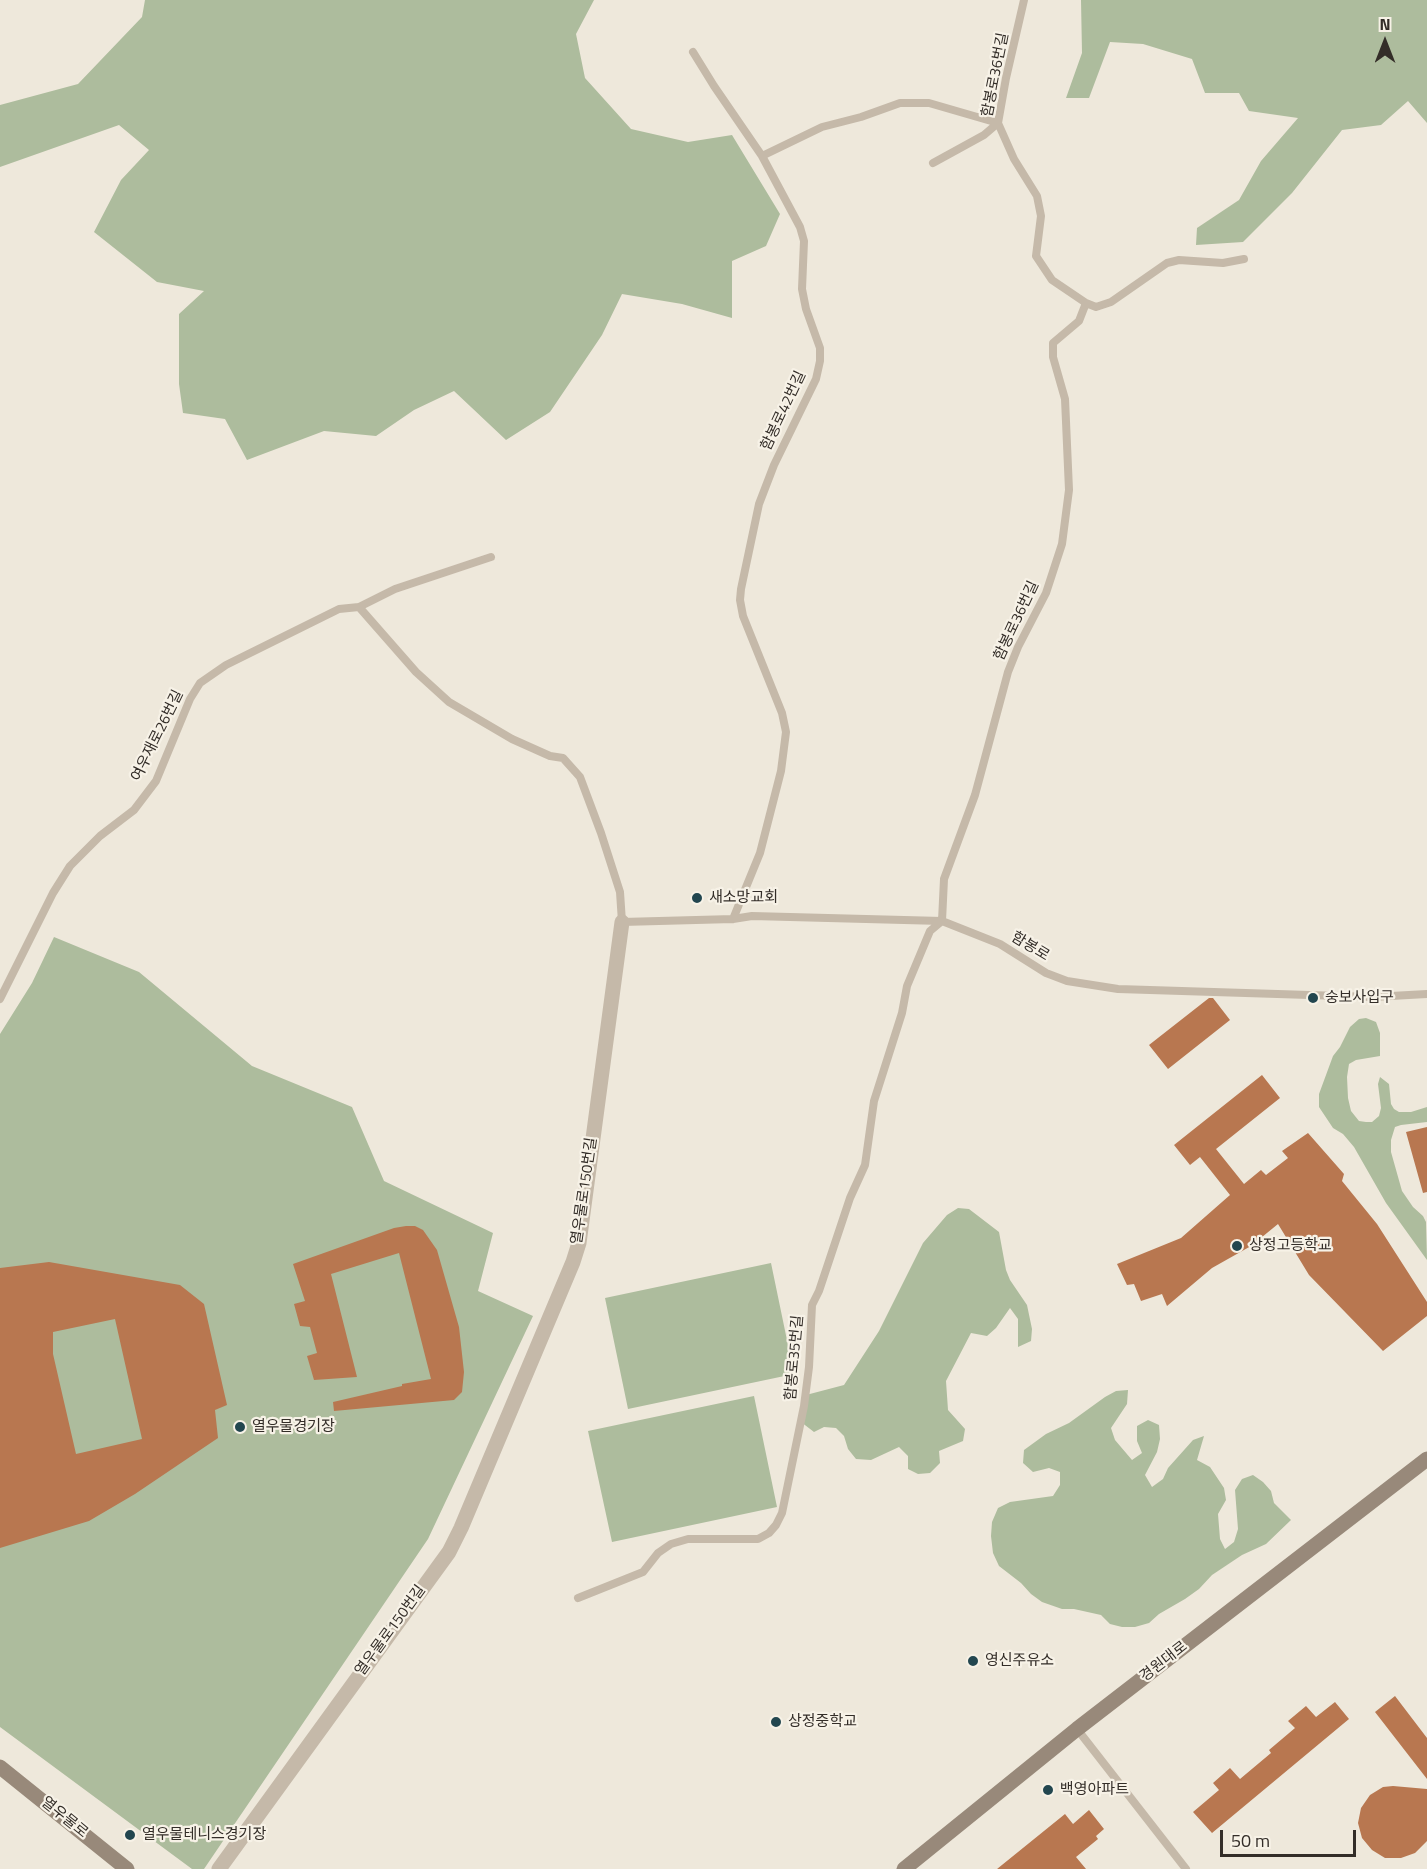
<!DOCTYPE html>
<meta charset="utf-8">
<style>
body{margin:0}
#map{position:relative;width:1427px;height:1869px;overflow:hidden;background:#eee8db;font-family:"Titillium Web",sans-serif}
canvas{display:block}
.north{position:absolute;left:1355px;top:12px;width:60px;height:60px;-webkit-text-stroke:4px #f7f2e7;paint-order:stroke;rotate:0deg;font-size:16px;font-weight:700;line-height:24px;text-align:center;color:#332d28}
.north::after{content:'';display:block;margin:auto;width:21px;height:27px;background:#332d28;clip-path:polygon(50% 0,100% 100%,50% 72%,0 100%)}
.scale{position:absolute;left:1220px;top:1830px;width:136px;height:27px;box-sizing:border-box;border:3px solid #332d28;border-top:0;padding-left:8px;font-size:18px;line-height:21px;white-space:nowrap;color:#332d28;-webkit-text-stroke:4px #f7f2e7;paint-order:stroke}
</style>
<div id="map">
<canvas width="1427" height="1869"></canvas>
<div class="north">N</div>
<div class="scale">50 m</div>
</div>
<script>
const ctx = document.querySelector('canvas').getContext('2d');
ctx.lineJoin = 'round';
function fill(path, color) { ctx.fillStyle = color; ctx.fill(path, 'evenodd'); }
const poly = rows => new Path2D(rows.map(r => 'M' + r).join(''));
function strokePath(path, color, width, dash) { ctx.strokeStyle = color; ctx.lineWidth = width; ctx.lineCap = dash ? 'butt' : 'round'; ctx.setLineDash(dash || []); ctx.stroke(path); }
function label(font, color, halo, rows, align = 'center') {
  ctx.font = font + ' "Titillium Web","Noto Sans KR",sans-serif'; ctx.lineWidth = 4.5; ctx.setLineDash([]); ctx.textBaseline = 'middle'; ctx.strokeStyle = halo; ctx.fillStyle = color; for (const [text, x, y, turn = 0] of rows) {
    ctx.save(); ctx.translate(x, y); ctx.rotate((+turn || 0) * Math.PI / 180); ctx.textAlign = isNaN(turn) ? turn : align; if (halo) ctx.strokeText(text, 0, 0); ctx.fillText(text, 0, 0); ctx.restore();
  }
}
fill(poly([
 [145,0,594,0,576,34,585,78,631,129,688,142,732,135,780,214,766,246,732,261,732,318,682,304,622,294,602,335,550,412,506,440,454,391,414,410,376,436,324,431,247,460,225,419,183,413,179,384,179,314,204,291,157,282,94,232,121,180,149,150,119,125,0,167,0,105,78,84,142,17],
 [1081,0,1427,0,1427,123,1408,101,1381,125,1342,130,1292,193,1243,242,1196,245,1197,228,1239,200,1261,161,1298,118,1249,111,1239,93,1205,93,1192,59,1143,44,1110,42,1089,98,1066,98,1082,53],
 [54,937,139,972,252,1066,352,1107,384,1181,493,1233,478,1291,533,1316,428,1539,204,1869,192,1869,0,1727,0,1034,32,983],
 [1366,1018,1376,1022,1380,1033,1380,1056,1356,1060,1349,1064,1347,1077,1348,1098,1351,1111,1359,1121,1366,1122,1372,1122,1379,1116,1381,1108,1378,1084,1380,1077,1389,1084,1391,1104,1394,1109,1399,1112,1411,1112,1427,1107,1427,1122,1401,1125,1395,1127,1391,1140,1391,1152,1402,1191,1413,1207,1423,1216,1426,1222,1427,1260,1386,1203,1354,1147,1343,1134,1333,1128,1319,1107,1319,1094,1333,1056,1340,1047,1350,1027,1359,1019],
 [958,1208,969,1209,999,1232,1006,1270,1010,1280,1027,1305,1032,1329,1031,1341,1018,1347,1018,1319,1010,1308,996,1328,987,1336,971,1333,946,1381,948,1410,965,1429,963,1441,939,1451,940,1463,930,1473,918,1474,908,1469,908,1456,899,1447,871,1460,856,1459,848,1449,844,1436,836,1428,824,1427,814,1432,801,1422,806,1395,844,1385,879,1331,923,1243,947,1215],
 [771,1263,794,1374,628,1409,605,1298],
 [1128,1390,1127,1404,1111,1428,1115,1440,1132,1460,1142,1453,1137,1441,1137,1426,1148,1420,1159,1425,1160,1439,1157,1452,1145,1475,1152,1487,1163,1479,1168,1468,1193,1440,1204,1436,1197,1460,1210,1467,1224,1488,1226,1500,1218,1514,1220,1539,1225,1549,1234,1542,1238,1529,1235,1490,1242,1479,1253,1475,1263,1482,1271,1491,1274,1503,1291,1520,1266,1544,1242,1555,1212,1575,1199,1589,1185,1599,1159,1614,1149,1623,1135,1627,1122,1627,1110,1624,1101,1615,1074,1609,1062,1609,1042,1602,1031,1594,1021,1583,999,1566,993,1553,991,1536,992,1522,998,1508,1010,1502,1053,1496,1060,1485,1060,1472,1049,1468,1033,1472,1023,1463,1024,1450,1046,1434,1069,1423,1105,1397,1116,1391],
 [754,1396,777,1507,612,1542,588,1431]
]), '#adbc9d');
fill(poly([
 [1209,998,1213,998,1230,1020,1168,1069,1149,1045],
 [1262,1075,1280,1098,1216,1149,1244,1184,1261,1170,1266,1175,1288,1158,1282,1151,1308,1133,1344,1174,1342,1181,1377,1224,1427,1302,1427,1316,1383,1351,1309,1275,1278,1224,1251,1246,1212,1268,1167,1306,1162,1294,1141,1301,1134,1284,1127,1285,1117,1264,1181,1238,1230,1195,1200,1157,1190,1165,1174,1145],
 [1427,1127,1427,1192,1423,1193,1406,1132],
 [406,1226,415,1226,423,1230,437,1250,459,1327,464,1372,462,1392,454,1400,334,1411,333,1402,402,1386,402,1384,431,1379,399,1253,331,1274,357,1377,314,1380,307,1356,317,1353,310,1327,300,1326,294,1304,305,1301,293,1264,394,1228],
 [49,1262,180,1285,204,1304,227,1405,215,1410,218,1438,135,1494,89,1521,0,1548,0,1268],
 [115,1319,142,1439,76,1454,53,1354,53,1332],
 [1395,1696,1427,1738,1427,1779,1375,1712],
 [1335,1702,1349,1719,1212,1833,1193,1812,1219,1790,1213,1783,1230,1768,1240,1779,1271,1753,1269,1750,1295,1728,1288,1721,1306,1706,1316,1717],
 [1393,1786,1427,1789,1427,1841,1415,1853,1401,1858,1385,1858,1372,1850,1362,1838,1358,1823,1361,1808,1370,1795,1383,1787],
 [1089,1810,1104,1829,1096,1836,1098,1839,1076,1857,1086,1869,997,1869,1065,1814,1073,1824]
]), '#b87750');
strokePath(poly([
 [1024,0,1006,78,998,123,1014,159,1037,196,1041,216,1036,256,1052,280,1086,303,1096,307,1111,302,1167,263,1179,260,1223,263,1244,259],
 [693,52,714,86,762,156,800,227,804,241,802,289,806,309,820,348,820,361,816,379,774,465,759,504,741,589,740,600,743,616,782,713,786,732,781,771,760,853,733,919],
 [762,156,822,127,861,117,900,103,929,103,998,123],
 [933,163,984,135,998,123],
 [359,607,416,672,449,702,512,739,550,756,563,758,580,777,601,833,620,892,622,922,733,919,752,916,942,921,1000,944,1046,973,1067,981,1118,989,1373,997,1427,994],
 [0,999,53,893,70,866,100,836,134,810,156,781,190,699,200,683,226,665,339,609,359,607,395,589,491,557],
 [578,1598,643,1572,658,1553,671,1544,688,1539,758,1539,769,1533,776,1525,782,1513,804,1406,809,1367,812,1305,819,1291,850,1198,865,1165,874,1101,902,1013,907,986,930,931,942,921,944,879,975,795,1008,672,1018,647,1046,593,1062,544,1069,490,1065,399,1053,357,1053,343,1079,321,1086,303],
 [1077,1729,1186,1869]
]), '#c5b9a9', 8);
strokePath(poly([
 [219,1869,449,1552,461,1528,573,1262,579,1243,622,922]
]), '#c5b9a9', 15);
strokePath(poly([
 [0,1767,127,1869],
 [904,1869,1077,1729,1427,1459]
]), '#98897a', 15);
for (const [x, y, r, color] of [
 [697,898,6,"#22464f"],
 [1313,998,6,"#22464f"],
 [1237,1246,6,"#22464f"],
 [240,1427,6,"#22464f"],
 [973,1661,6,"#22464f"],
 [776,1722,6,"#22464f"],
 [1048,1790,6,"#22464f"],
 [130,1835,6,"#22464f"]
]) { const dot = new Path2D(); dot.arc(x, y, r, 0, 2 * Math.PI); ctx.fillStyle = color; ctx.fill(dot); strokePath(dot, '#f7f2e7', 2); }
label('15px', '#332d28', '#f7f2e7', [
 ["함봉로36번길",996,75,-79],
 ["함봉로42번길",784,411,-65],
 ["함봉로36번길",1017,621,-65],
 ["여우재로26번길",158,736,-64],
 ["함봉로",1030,947,31],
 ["열우물로150번길",585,1191,-82],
 ["함봉로35번길",795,1358,-85],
 ["열우물로150번길",391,1631,-54],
 ["경원대로",1164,1662,-38],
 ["열우물로",64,1818,39]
]);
label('15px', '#332d28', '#f7f2e7', [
 ["새소망교회",709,898],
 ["숭보사입구",1325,998],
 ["상정고등학교",1249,1246],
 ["열우물경기장",252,1427],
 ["영신주유소",985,1661],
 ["상정중학교",788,1722],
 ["백영아파트",1060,1790],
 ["열우물테니스경기장",142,1835]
], 'left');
</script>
